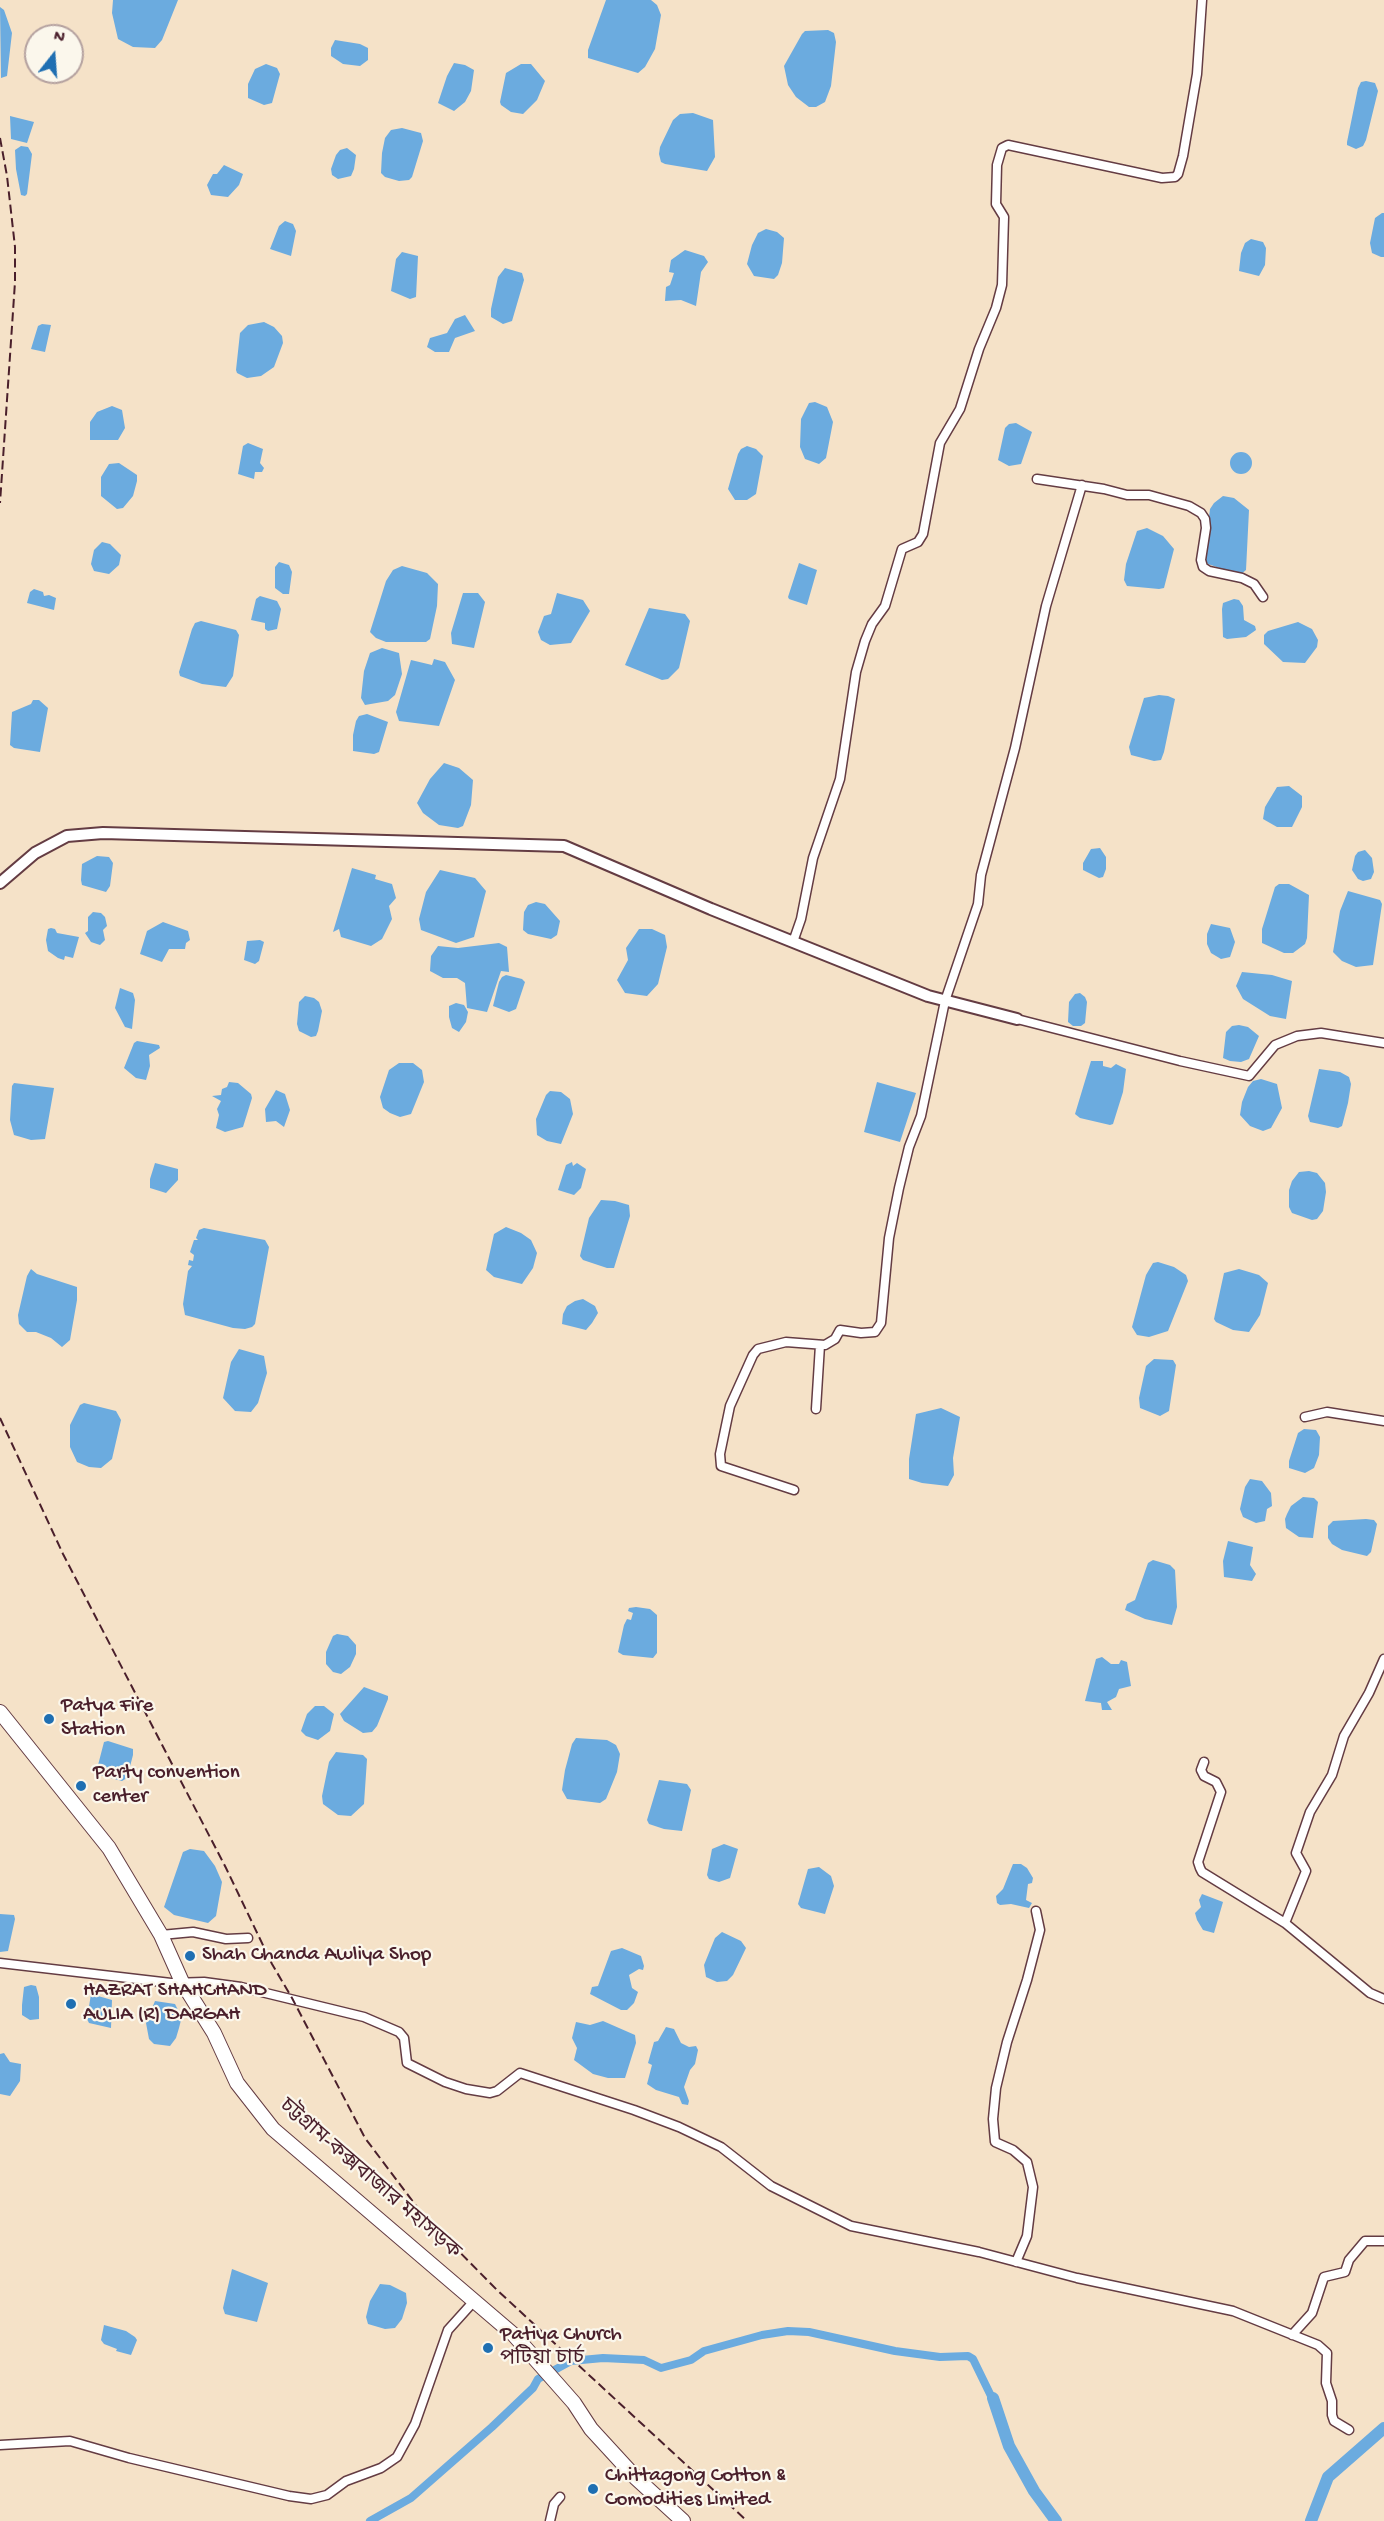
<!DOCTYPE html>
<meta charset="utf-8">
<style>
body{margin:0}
#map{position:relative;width:1384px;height:2521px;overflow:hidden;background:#f5e2c8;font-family:"Gochi Hand",sans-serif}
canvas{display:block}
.north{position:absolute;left:24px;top:24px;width:60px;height:60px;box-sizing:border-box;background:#fbf7ec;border:2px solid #b4a19f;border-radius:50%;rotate:17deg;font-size:16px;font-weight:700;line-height:24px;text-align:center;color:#4a1f2b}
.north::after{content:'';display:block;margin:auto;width:21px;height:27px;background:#1f6fb2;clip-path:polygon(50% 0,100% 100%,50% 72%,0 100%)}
</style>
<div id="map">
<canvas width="1384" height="2521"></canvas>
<div class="north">N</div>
</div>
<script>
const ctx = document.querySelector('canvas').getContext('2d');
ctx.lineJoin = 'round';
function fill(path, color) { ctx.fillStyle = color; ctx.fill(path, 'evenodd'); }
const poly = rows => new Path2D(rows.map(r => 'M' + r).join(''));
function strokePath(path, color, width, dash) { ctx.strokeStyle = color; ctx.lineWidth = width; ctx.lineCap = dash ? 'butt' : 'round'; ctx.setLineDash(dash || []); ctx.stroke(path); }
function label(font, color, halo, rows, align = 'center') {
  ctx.font = font + ' "Gochi Hand","Noto Sans Bengali",sans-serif'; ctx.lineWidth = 4.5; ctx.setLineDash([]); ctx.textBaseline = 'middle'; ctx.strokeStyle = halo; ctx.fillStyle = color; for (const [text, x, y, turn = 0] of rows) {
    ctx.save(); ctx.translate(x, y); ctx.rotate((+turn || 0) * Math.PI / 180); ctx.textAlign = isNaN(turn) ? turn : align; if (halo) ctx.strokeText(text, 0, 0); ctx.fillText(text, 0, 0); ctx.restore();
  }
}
fill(poly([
 [113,0,178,0,162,40,155,48,133,47,118,39,112,13],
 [606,0,651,0,657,5,661,15,655,49,645,67,638,73,588,58,588,50],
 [0,7,4,10,12,33,7,76,1,78],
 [828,30,834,33,836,42,831,86,825,102,816,107,809,107,796,97,788,85,784,66,802,34,805,31],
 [335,40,360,44,368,48,368,60,360,66,343,64,331,56,331,48],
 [454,63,465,65,474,70,471,91,465,102,454,111,438,103,447,76],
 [266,64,277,68,280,74,272,103,264,105,248,98,248,84,255,69],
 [521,64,531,64,545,81,537,100,523,114,511,112,501,105,500,102,506,73],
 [1366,81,1375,83,1378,91,1366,140,1363,146,1356,149,1347,145,1347,142,1358,88,1361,82],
 [693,113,713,120,715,157,707,171,665,164,661,162,659,154,660,147,673,120,680,114],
 [10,116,34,122,27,143,11,139],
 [402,128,421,133,423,141,412,177,409,180,399,181,385,177,381,173,382,153,385,138,391,130],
 [21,146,28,147,32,154,27,194,25,196,21,195,16,169,15,150],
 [347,148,356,155,354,169,351,176,338,179,332,175,331,169,336,155,340,150],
 [224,165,243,174,239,185,228,197,211,195,207,185,213,174,217,174],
 [1382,213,1384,213,1384,257,1381,257,1372,253,1370,243,1375,218],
 [285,221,293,224,296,231,291,256,270,249,279,226],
 [766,229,777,232,784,238,782,263,778,275,774,279,754,276,747,264,752,245,758,233],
 [1251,239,1263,242,1266,248,1265,265,1259,276,1239,271,1241,253,1245,243],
 [685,250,704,256,708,262,701,272,696,306,681,300,665,301,666,287,670,285,674,273,669,272,671,260],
 [402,252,418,256,416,297,410,299,391,291,396,259],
 [505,268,522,273,524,280,512,321,503,324,491,317,491,309,498,277],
 [465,315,475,331,455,338,449,352,435,352,427,347,430,338,447,333,455,319],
 [264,322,274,327,282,336,283,343,274,367,261,376,247,378,237,373,236,370,240,333,248,325],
 [42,324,51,325,45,352,31,349,38,326],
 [815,402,827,407,833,422,826,458,819,464,805,459,800,447,801,419,809,403],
 [112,406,122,410,125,428,118,440,90,440,90,422,97,412],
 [1016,423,1032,432,1021,464,1009,466,998,460,1005,428,1009,424],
 [248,443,263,449,260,463,264,468,262,472,255,472,254,479,238,474,243,446],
 [747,446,756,449,763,456,756,494,747,500,735,500,728,489,738,454,741,449],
 '1230 463a11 11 0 1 1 22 0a11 11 0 1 1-22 0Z',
 [119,463,137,475,137,481,133,496,123,508,117,509,101,496,101,477,109,464],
 [1223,496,1234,498,1249,510,1246,570,1240,575,1208,564,1204,559,1210,509,1214,503],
 [1147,528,1163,536,1174,549,1164,588,1159,589,1127,586,1124,580,1126,564,1137,531],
 [102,542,110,544,121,555,119,565,109,574,94,571,91,564,94,550],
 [279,562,289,565,292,572,289,594,283,594,275,588,275,567],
 [799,563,817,570,807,605,789,599,788,597],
 [402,566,427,573,438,584,437,606,430,639,426,642,386,642,376,638,370,632,386,581,393,570],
 [34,589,43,592,44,596,49,595,56,598,54,610,27,603,30,592],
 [463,593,478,593,485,602,474,648,452,644,451,633],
 [557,593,583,600,590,611,571,643,550,645,541,640,538,632,544,616,551,614],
 [260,596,277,601,281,609,277,629,268,631,265,629,265,623,251,620,256,599],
 [1234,599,1239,600,1243,606,1244,620,1255,626,1256,630,1246,637,1227,639,1223,637,1222,609,1223,603],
 [649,608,685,614,690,621,679,668,668,679,662,680,625,665],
 [201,621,236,630,239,635,233,676,226,687,202,684,180,676,179,672,192,629,195,623],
 [1298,622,1312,629,1318,640,1317,647,1305,663,1283,662,1264,644,1264,635,1268,631],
 [382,648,399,653,402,674,395,695,388,701,365,705,361,698,364,671,370,653],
 [434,659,445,662,455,680,439,726,399,721,396,712,411,660,432,665],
 [1159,695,1168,696,1175,699,1164,752,1161,760,1154,761,1131,755,1129,747,1144,698],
 [33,700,39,700,48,708,40,752,14,748,10,745,12,712,31,704],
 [367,714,388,722,379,752,374,754,353,751,353,735,356,721,359,716],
 [444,763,459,768,473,780,471,805,463,826,458,828,439,825,423,813,417,803,430,779],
 [1289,786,1302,796,1302,807,1292,827,1277,827,1263,819,1265,807,1277,787],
 [1100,848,1106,857,1106,869,1103,877,1099,878,1083,870,1083,863,1091,849],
 [1365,850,1372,858,1374,872,1371,879,1363,881,1358,879,1352,870,1355,856,1358,852],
 [97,856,109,857,113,863,110,886,106,892,82,885,81,880,82,864],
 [352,868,376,875,375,879,392,884,396,898,389,906,392,919,382,939,371,946,341,937,339,929,333,932],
 [440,870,475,878,486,891,474,937,456,943,421,930,419,919,426,892],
 [1279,884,1289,884,1309,895,1307,938,1305,944,1293,953,1284,953,1262,943,1262,929,1275,887],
 [1348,891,1380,900,1382,904,1373,965,1356,967,1342,961,1333,952,1340,911],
 [536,902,545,904,560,921,557,935,551,939,528,934,523,930,524,912,528,905],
 [93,912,101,913,105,917,107,926,103,930,105,940,100,945,91,942,85,933,88,931,88,917],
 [163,922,188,931,190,940,186,943,185,949,169,949,162,962,140,954,147,931],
 [1211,924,1230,928,1235,942,1230,957,1221,959,1211,953,1207,944,1207,934],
 [51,928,55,929,57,933,79,937,73,958,65,956,64,960,58,958,48,951,46,940,48,929],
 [639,929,652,929,665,935,667,947,658,984,647,996,625,993,617,980,628,960,626,948],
 [260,940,264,942,259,961,255,964,244,960,247,941],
 [499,943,507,947,509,972,501,971,487,1012,467,1008,465,983,457,978,443,978,430,971,431,956,438,946,458,948],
 [1242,972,1272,975,1292,981,1286,1019,1270,1016,1243,999,1236,986],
 [506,975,522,979,525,982,516,1009,509,1012,493,1006,499,982,502,977],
 [120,988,133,993,135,1000,132,1029,125,1027,115,1008],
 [1080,993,1085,997,1087,1002,1085,1023,1081,1026,1073,1026,1068,1022,1069,1002,1075,994],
 [305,996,314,998,319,1002,322,1011,318,1031,316,1036,311,1037,299,1031,297,1024,299,1002],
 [456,1003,464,1005,468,1012,466,1022,459,1032,452,1028,449,1017,449,1006],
 [1239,1025,1248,1027,1259,1036,1249,1059,1241,1062,1230,1061,1223,1058,1226,1032,1232,1026],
 [137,1041,159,1045,160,1048,149,1055,150,1066,146,1080,136,1078,124,1068,134,1043],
 [1091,1061,1103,1061,1103,1066,1111,1068,1116,1064,1126,1069,1123,1092,1113,1124,1110,1125,1080,1118,1075,1114],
 [399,1063,413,1063,422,1070,424,1082,411,1114,400,1117,390,1113,383,1108,380,1097,389,1070],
 [1319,1069,1340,1072,1349,1077,1351,1084,1348,1103,1342,1126,1338,1128,1310,1122,1308,1116],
 [1261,1079,1277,1084,1282,1108,1271,1128,1263,1131,1250,1126,1240,1115,1242,1102,1248,1087,1253,1081],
 [229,1082,238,1083,251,1094,252,1098,243,1127,225,1132,216,1128,219,1115,217,1109,221,1101,212,1096,221,1095,222,1089,227,1087],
 [877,1082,916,1093,900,1142,864,1132],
 [14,1083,54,1088,45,1139,31,1140,14,1135,10,1120,12,1086],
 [276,1090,285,1094,290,1110,284,1127,276,1121,266,1122,265,1109],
 [550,1091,561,1092,570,1099,573,1114,561,1144,547,1141,537,1135,536,1119,546,1095],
 [572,1162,573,1166,577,1163,586,1169,581,1188,574,1195,558,1190,566,1165],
 [155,1163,178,1169,178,1180,166,1193,150,1188,150,1179],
 [1309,1171,1317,1173,1325,1183,1326,1192,1323,1211,1317,1219,1312,1220,1292,1213,1289,1207,1289,1190,1292,1181,1299,1172],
 [601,1200,615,1201,629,1205,630,1216,614,1268,607,1268,583,1260,580,1256,589,1218],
 [506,1227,521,1233,531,1240,537,1253,533,1268,522,1284,494,1277,486,1270,494,1234],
 [204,1228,265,1240,269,1247,255,1324,252,1327,245,1329,233,1328,185,1315,183,1304,188,1271,192,1266,188,1265,189,1260,193,1261,194,1255,190,1252,194,1240,198,1240,196,1238,199,1230],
 [1158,1262,1174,1267,1186,1275,1188,1281,1168,1331,1149,1337,1137,1335,1132,1327,1146,1275,1153,1263],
 [31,1269,37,1274,77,1287,77,1300,70,1340,62,1347,51,1338,36,1332,27,1332,19,1324,18,1315,27,1276],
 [1239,1269,1259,1275,1268,1283,1260,1315,1249,1332,1233,1330,1216,1322,1214,1319,1224,1273],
 [583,1299,595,1306,598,1313,592,1323,586,1330,562,1324,563,1314,567,1306,575,1301],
 [239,1349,264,1356,267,1373,258,1403,251,1412,235,1411,223,1398,231,1362],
 [1154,1359,1173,1360,1176,1365,1169,1411,1160,1416,1140,1408,1139,1398,1146,1366],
 [84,1403,116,1411,121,1420,112,1459,101,1468,89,1467,77,1462,70,1447,70,1425,80,1405],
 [941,1408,960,1417,953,1458,954,1475,948,1486,922,1483,909,1479,909,1459,916,1414],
 [1304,1429,1316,1430,1320,1437,1319,1455,1314,1468,1305,1473,1289,1468,1289,1461,1298,1433],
 [1250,1479,1262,1481,1271,1493,1272,1506,1267,1509,1265,1521,1256,1523,1243,1517,1240,1509,1245,1487],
 [1303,1497,1314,1498,1318,1502,1313,1538,1299,1537,1286,1528,1285,1519,1287,1514,1291,1506],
 [1366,1519,1374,1520,1377,1524,1371,1552,1367,1556,1342,1550,1332,1544,1328,1538,1328,1526,1333,1521],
 [1228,1541,1253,1547,1250,1565,1256,1574,1252,1581,1224,1577,1223,1561],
 [1153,1560,1170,1565,1175,1570,1177,1607,1172,1625,1145,1619,1125,1610,1127,1604,1135,1600,1148,1563],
 [636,1607,650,1609,657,1615,657,1653,653,1658,623,1655,618,1652,624,1625,627,1619,631,1620,633,1613,628,1611,629,1608],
 [337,1634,348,1636,356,1645,356,1654,350,1667,341,1674,333,1672,326,1664,326,1652,333,1636],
 [1102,1657,1111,1664,1119,1664,1121,1660,1127,1662,1131,1686,1119,1689,1116,1697,1107,1702,1112,1710,1102,1710,1101,1703,1085,1701,1096,1659],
 [364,1687,388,1696,388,1699,377,1726,372,1732,363,1733,344,1721,340,1714],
 [315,1706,324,1706,334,1714,330,1731,318,1740,306,1736,301,1731,307,1714],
 [576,1738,607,1740,616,1745,620,1754,617,1772,606,1799,600,1803,567,1799,562,1790,565,1770,572,1744],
 [108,1741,133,1749,133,1755,127,1778,122,1781,99,1775,97,1769,104,1742],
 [336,1752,363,1755,367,1759,364,1804,351,1816,338,1815,323,1804,322,1796,329,1762],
 [659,1780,687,1784,691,1790,682,1831,664,1829,649,1824,647,1820],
 [724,1844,738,1849,730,1878,719,1882,709,1879,707,1875,712,1849],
 [190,1849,204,1851,215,1866,222,1882,216,1916,208,1923,174,1915,164,1907,183,1852],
 [1013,1864,1021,1864,1027,1868,1033,1878,1032,1883,1028,1884,1026,1900,1032,1903,1029,1908,1011,1904,1000,1905,997,1903,996,1896,1003,1889],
 [819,1867,831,1876,834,1886,825,1914,801,1908,798,1904,808,1869],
 [1202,1894,1223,1902,1214,1933,1203,1930,1197,1920,1195,1913,1201,1907,1199,1900],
 [0,1914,14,1915,15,1919,8,1951,0,1952],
 [722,1932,741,1941,746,1948,733,1975,727,1981,717,1982,706,1977,704,1965,715,1938],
 [622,1948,641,1956,644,1966,643,1970,639,1969,629,1975,632,1988,638,1992,634,2003,627,2010,621,2010,590,1994,592,1987,598,1986,611,1951],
 [31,1985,36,1986,39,1997,39,2019,30,2020,22,2015,22,2005,24,1987],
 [91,1994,112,2000,111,2028,89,2023,87,2019],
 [155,2001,175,2004,179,2012,181,2020,179,2028,176,2038,170,2046,154,2044,149,2039,146,2023],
 [603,2021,635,2035,636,2043,625,2078,608,2078,593,2074,574,2060,577,2048,572,2038,576,2022,590,2025],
 [666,2027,674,2029,681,2043,689,2047,696,2046,698,2050,695,2064,690,2070,684,2087,689,2101,688,2105,682,2104,679,2097,656,2090,647,2084,652,2065,648,2063,654,2042,658,2041],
 [4,2053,10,2062,21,2064,20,2081,10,2096,0,2094,0,2054],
 [232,2269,268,2283,257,2322,225,2314,223,2308],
 [380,2284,390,2285,406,2293,407,2303,402,2319,395,2328,385,2329,368,2324,366,2317,370,2301],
 [104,2325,126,2331,135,2337,137,2340,131,2355,116,2351,117,2349,104,2344,101,2340]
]), '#6babdf');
strokePath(poly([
 [370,2521,411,2498,492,2427,533,2388,538,2379,571,2361,603,2358,644,2360,661,2368,691,2360,704,2351,762,2335,788,2331,809,2332,895,2351,940,2357,968,2356,973,2359,992,2398]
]), '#6babdf', 8);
strokePath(poly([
 [993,2398,1009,2446,1034,2491,1056,2521],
 [1311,2521,1328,2477,1384,2428]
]), '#6babdf', 12);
const minor = poly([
 [1037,479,1104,489,1127,495,1149,495,1189,506,1201,513,1205,519,1206,528,1201,560,1203,567,1209,571,1242,578,1254,584,1263,597],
 [793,942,801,919,813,858,840,779,856,672,865,641,872,624,885,606,902,549,918,542,923,534,940,443,960,409,979,349,996,308,1002,285,1004,217,996,204,997,165,1002,148,1008,145,1162,178,1175,177,1178,174,1183,156,1197,74,1202,0],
 [1017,1019,1180,1061,1249,1076,1275,1045,1297,1036,1321,1033,1384,1043],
 [816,1409,820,1345],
 [1305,1417,1327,1412,1384,1421],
 [794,1490,721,1466,720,1454,730,1406,753,1355,758,1349,786,1342,825,1345,835,1339,840,1330,861,1333,875,1332,881,1323,889,1238,899,1188,909,1147,921,1116,945,1001,978,904,981,875,1015,748,1046,606,1082,485],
 [1384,1659,1369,1693,1344,1736,1332,1775,1310,1812,1296,1853,1306,1871,1285,1923,1370,1993,1384,1999],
 [1204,1762,1201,1770,1204,1776,1216,1782,1221,1792,1198,1862,1200,1868,1202,1872,1285,1923],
 [161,1935,193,1932,226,1939,248,1938],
 [0,1963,171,1983,204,1982,241,1987,364,2017,399,2032,404,2038,407,2063,445,2082,466,2089,490,2093,497,2091,520,2073,634,2110,679,2127,721,2147,771,2186,851,2226,979,2252,1077,2278,1233,2311,1318,2345,1327,2353,1326,2383,1332,2401,1332,2415,1334,2421,1349,2430],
 [1016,2262,1027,2236,1033,2187,1027,2162,1013,2150,995,2142,993,2119,996,2088,1007,2042,1027,1980,1040,1930,1036,1911],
 [1292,2335,1312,2313,1324,2277,1345,2272,1349,2260,1365,2241,1384,2241],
 [0,2445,70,2441,129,2458,289,2496,311,2499,327,2495,346,2481,381,2468,397,2457,415,2424,448,2330,475,2300],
 [550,2521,554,2504,560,2497]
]);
const tertiary = poly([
 [0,883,35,853,67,836,103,833,564,846,711,909,928,996,1017,1019]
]);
const trunk = poly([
 [0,1712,109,1848,161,1935,182,1982,214,2033,237,2083,273,2129,514,2335,574,2403,591,2429,636,2478,683,2521]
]);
strokePath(minor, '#643c43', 11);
strokePath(tertiary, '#643c43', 14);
strokePath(trunk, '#643c43', 16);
strokePath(minor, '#fff', 8);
strokePath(tertiary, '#fff', 10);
strokePath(trunk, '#fff', 14);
strokePath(poly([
 [0,138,7,176,15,247,15,282,0,503],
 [0,1418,63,1554,226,1868,272,1964,292,1998,365,2138,423,2215,497,2290,747,2521]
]), '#4a1f2b', 2, [9, 4.5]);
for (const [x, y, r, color] of [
 [49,1719,6,"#1f6fb2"],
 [81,1786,6,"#1f6fb2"],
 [190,1956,6,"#1f6fb2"],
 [71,2004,6,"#1f6fb2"],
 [488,2348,6,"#1f6fb2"],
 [593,2489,6,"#1f6fb2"]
]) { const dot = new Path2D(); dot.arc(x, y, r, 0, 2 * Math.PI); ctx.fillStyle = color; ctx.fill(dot); strokePath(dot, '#fbf7ec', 2); }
label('21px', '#4a1f2b', '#fbf7ec', [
 ["Patya Fire",61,1707],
 ["Station",61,1731],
 ["Party convention",93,1774],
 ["center",93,1798],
 ["Shah Chanda Awliya Shop",202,1956],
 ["HAZRAT SHAHCHAND",83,1992],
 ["AULIA (R) DARGAH",83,2016],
 ["Patiya Church",500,2336],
 ["পটিয়া চার্চ",500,2360],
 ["Chittagong Cotton &",605,2477],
 ["Comodities Limited",605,2501]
], 'left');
label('21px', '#4a1f2b', '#fbf7ec', [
 ["চট্টগ্রাম-কক্সবাজার মহাসড়ক",369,2180,41]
]);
</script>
